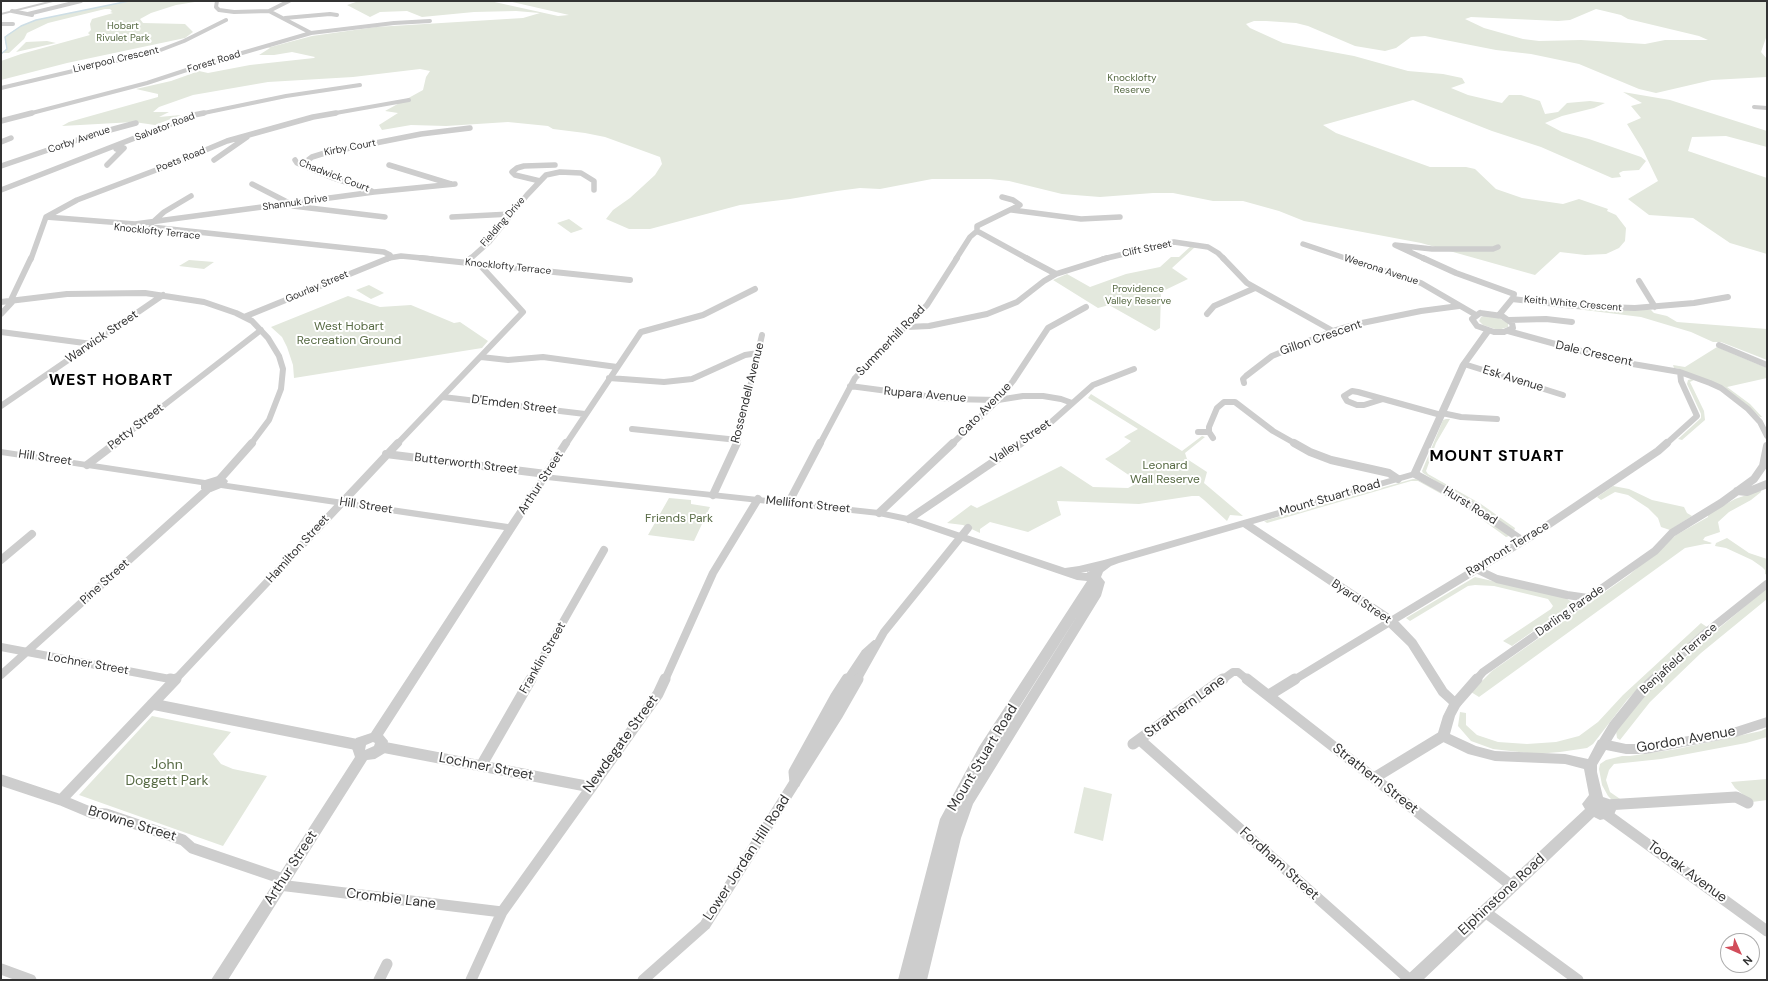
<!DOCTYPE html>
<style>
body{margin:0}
#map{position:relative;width:1768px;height:981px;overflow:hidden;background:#fff;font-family:"DM Sans",sans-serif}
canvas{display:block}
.frame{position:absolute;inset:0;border:2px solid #333;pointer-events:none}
.north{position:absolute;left:1720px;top:933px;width:40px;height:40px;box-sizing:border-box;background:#fff;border:1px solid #adadad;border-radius:50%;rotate:135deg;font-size:11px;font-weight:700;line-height:16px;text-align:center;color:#333}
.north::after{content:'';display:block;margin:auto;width:14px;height:18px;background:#d24d5b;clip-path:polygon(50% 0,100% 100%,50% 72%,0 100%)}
</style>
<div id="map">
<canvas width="1768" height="981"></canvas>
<div class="frame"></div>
<div class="north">N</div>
</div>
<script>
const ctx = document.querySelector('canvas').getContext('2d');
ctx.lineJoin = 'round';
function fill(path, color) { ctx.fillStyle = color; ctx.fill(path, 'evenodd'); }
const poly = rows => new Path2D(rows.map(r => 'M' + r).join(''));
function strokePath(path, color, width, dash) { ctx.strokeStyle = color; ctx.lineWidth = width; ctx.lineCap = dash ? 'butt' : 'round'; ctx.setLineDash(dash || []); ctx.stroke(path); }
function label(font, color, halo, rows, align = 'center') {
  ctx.font = font + ' "DM Sans",sans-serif'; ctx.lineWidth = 4; ctx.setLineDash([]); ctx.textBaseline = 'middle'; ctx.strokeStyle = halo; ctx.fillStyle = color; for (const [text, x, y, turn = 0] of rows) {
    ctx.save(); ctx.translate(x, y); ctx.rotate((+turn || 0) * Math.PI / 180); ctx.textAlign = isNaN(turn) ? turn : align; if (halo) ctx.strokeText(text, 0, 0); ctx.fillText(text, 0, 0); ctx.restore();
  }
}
fill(poly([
 [129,1,201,1,176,5,151,13,140,19,143,23,185,24,193,32,185,38,67,63,1,80,1,61,21,54,90,35,88,33,91,30,90,24,92,19,113,13,110,12,112,11,110,9,105,9,48,23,27,33,24,39,9,53,3,53,7,49,5,42,5,37,8,34,21,26,36,20],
 [359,1,490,1,558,16,569,15,508,1,1767,1,1767,35,1761,52,1767,59,1767,77,1712,80,1656,93,1639,89,1579,64,1531,54,1496,50,1440,39,1425,36,1411,37,1396,48,1385,51,1355,46,1308,26,1296,23,1266,21,1254,21,1246,24,1250,28,1283,43,1354,56,1408,71,1443,74,1462,78,1465,83,1451,88,1468,95,1502,103,1509,95,1521,95,1540,101,1545,114,1558,112,1567,103,1590,101,1605,103,1594,108,1562,116,1545,123,1562,132,1589,139,1641,157,1646,161,1639,170,1623,171,1619,173,1621,177,1612,178,1541,147,1492,131,1413,100,1323,125,1336,133,1430,167,1466,167,1475,169,1496,189,1522,198,1563,204,1579,199,1608,209,1607,211,1616,215,1626,228,1625,241,1619,248,1606,254,1585,255,1560,252,1535,275,1421,243,1304,221,1279,211,1243,201,1213,201,1173,193,1153,193,1100,197,1062,194,1009,181,990,179,932,179,880,189,860,188,837,191,790,199,740,205,650,229,629,229,606,219,613,210,630,198,655,175,662,164,660,157,605,137,585,133,553,129,548,126,508,122,446,126,411,125,382,130,379,125,398,113,385,111,423,90,426,77,430,71,420,69,353,77,268,82,193,95,159,107,153,112,169,112,159,117,181,115,155,125,134,122,62,126,69,122,158,97,158,94,136,89,171,81,199,71,208,73,250,65,314,58,315,57,292,52,274,55,259,55,270,48,267,48,312,36,376,27,523,18,540,13,516,11,474,12,422,17,407,11,380,12,370,17,347,5],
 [1596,9,1621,15,1628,19,1699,36,1708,40,1665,40,1645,44,1581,40,1539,41,1523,39,1484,28,1465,19,1471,17,1558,21,1570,20],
 [47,41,56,43,16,52,26,42],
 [1623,92,1670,100,1767,131,1767,147,1726,136,1692,137,1688,151,1767,178,1767,254,1730,243,1693,218,1649,215,1628,199,1658,181,1643,150,1627,124,1641,118,1631,106,1642,103],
 [569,219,583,229,571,233,557,223],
 [1191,246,1195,247,1172,268,1188,279,1161,292,1160,328,1155,331,1109,305,1098,308,1053,280,1067,274,1090,287,1126,274,1160,267,1171,257,1179,257],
 [189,260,214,262,204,269,179,266],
 [369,285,384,293,371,299,356,290],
 [348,296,380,307,411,305,454,323,460,322,488,341,482,348,294,378,293,365,287,347,282,337,271,327],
 [1575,308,1651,310,1654,313,1667,316,1677,322,1767,329,1767,360,1721,342,1713,342,1691,332,1641,317,1576,309],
 [1484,316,1497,317,1508,323,1508,327,1498,330,1483,325,1479,321,1481,317],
 [1717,347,1767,368,1767,378,1727,387,1750,404,1762,417,1760,417,1742,401,1680,369,1674,368,1673,365,1685,367],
 [1692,379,1694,380,1690,382,1704,411,1705,420,1682,440,1678,439,1701,418,1701,414,1687,384,1688,380],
 [1091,394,1182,451,1202,436,1205,437,1185,453,1187,459,1207,472,1204,483,1243,516,1230,515,1227,521,1204,500,1199,496,1192,496,1139,504,1057,501,1061,515,1028,532,990,522,980,529,980,533,963,525,947,523,971,505,977,508,1061,466,1093,487,1128,488,1139,482,1105,459,1118,451,1131,441,1124,437,1138,429,1088,398],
 [1446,419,1450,419,1436,443,1426,471,1428,474,1481,504,1515,528,1514,531,1423,473,1422,471,1443,420],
 [1413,479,1416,479,1463,503,1509,536,1506,537,1465,507,1418,481,1411,481,1267,523,1264,521],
 [1613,486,1629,489,1652,500,1684,507,1687,513,1692,516,1670,530,1661,527,1658,518,1648,508,1628,495,1615,492,1601,500,1597,497],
 [1761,490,1761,492,1751,500,1729,512,1718,522,1720,532,1705,537,1703,540,1712,543,1710,544,1705,544,1685,548,1479,697,1471,692,1492,671,1629,575,1676,535,1708,517,1708,514,1735,499],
 [669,498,691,500,691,504,710,507,694,541,648,535],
 [1727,538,1749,553,1767,559,1767,575,1765,574,1765,570,1762,567,1752,560,1726,548,1715,546,1716,543],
 [1475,577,1566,598,1573,603,1512,646,1503,641,1551,609,1553,606,1548,599,1494,586,1475,585,1468,586,1410,621,1406,618],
 [1767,588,1767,599,1701,653,1650,702,1620,740,1617,738,1616,731,1647,692,1712,634],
 [1701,623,1707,627,1646,681,1627,700,1593,744,1587,748,1560,752,1536,754,1493,749,1471,741,1458,726,1460,712,1466,713,1466,725,1477,735,1498,742,1527,744,1556,742,1579,736,1598,722,1623,695],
 [152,716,231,732,213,754,221,764,233,769,267,776,223,846,79,795],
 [1767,728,1767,737,1746,743,1661,759,1614,764,1609,770,1606,780,1610,792,1623,801,1614,802,1608,796,1602,785,1599,769,1600,764,1606,760,1622,756,1630,756,1677,749,1761,731],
 [1767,779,1767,800,1752,802,1735,788,1731,782],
 [1084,787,1112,794,1103,841,1074,833]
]), '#e3e8dd');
strokePath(poly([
 [1,54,7,49,5,37,21,26,36,20,129,1]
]), '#cddee6', 1.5);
strokePath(poly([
 [217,1,216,7,219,10,234,12,269,11,311,33],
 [12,11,32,15],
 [269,11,289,1],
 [28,14,81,1],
 [285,18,330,14,337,15],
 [1,24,13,24],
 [1,88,158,51,184,41,226,20],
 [1754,107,1767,108],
 [28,114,147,83,211,62,311,33,394,23,430,21],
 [199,114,286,96,360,85],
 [330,114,409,100]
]), '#cdcdcd', 4);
strokePath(poly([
 [1,121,32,113],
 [1,142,11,138],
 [214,160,247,137],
 [295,160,297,163,333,178,372,191],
 [303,164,312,157,325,153,421,134,470,128],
 [107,165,124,148,116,149],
 [389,165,451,184],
 [1,166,95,134,136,123],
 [540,181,515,175,512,172,517,168,524,166,555,165],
 [252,184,291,204],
 [1,190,194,115,204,113],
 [293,206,385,217],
 [1012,210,1081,219,1120,217],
 [46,217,135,224,374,192,455,184],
 [452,217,511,214],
 [153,222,164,212,191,196],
 [151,227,384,252,390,255,389,258,401,256,432,259],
 [129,228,157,232],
 [977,231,1028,259],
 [1303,244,1348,259],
 [31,259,46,217,77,200,172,164,227,141,313,117,336,113],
 [387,259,389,258],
 [470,259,489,242,527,195,546,175,560,172,581,173,594,181,594,190],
 [956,259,970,237,977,231,977,226,1020,205,1013,200,1002,197],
 [1103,259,1174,242,1208,247,1218,253,1224,259],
 [1425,259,1395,245,1432,249,1493,249,1498,247]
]), '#cdcdcd', 5.5);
strokePath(poly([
 [421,258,630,280],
 [1223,258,1247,283,1333,331],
 [1345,258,1421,283,1476,315],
 [1423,258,1456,273,1514,294,1513,298,1499,315],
 [465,263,471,258],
 [1056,274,1107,258],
 [1639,281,1655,307],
 [1512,299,1574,306,1635,308,1694,303,1728,297],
 [11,300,31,258],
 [1,302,67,294,145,293,204,302,236,313,252,321,268,338,279,356,283,369,281,389,269,420,251,444],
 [1480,313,1502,316,1512,323,1513,328,1504,332,1494,332,1477,326,1472,319,1480,313],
 [1,314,14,300],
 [1207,314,1214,306,1255,288],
 [244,317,389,258],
 [1509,320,1546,319,1572,322],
 [907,327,929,326,987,314,1017,302,1044,281,1056,274,1026,258],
 [1508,331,1621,362,1680,372,1710,383,1721,388,1748,409,1760,422,1767,436],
 [1,332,92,344],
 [1719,345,1767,365],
 [481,357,508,360,543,357,617,367],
 [1464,364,1563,395],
 [609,378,664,382,692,379,745,355,758,353],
 [1244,383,1243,379,1246,376,1272,356,1333,331,1357,324,1421,311,1459,306],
 [850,386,948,399,998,400,1023,396,1043,396,1061,399,1072,403],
 [443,397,585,414],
 [1383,399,1364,405,1357,405,1347,401,1344,396,1352,391,1358,392,1441,415],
 [1,406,163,295],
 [1442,413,1461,417,1497,419],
 [632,429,738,440],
 [1198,432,1209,432],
 [1213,438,1209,432,1209,427,1217,408,1224,402,1235,402,1273,431,1296,444],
 [114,444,261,330],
 [397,444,523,312,479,264],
 [566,444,641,332,703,315,755,289],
 [737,444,762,335],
 [820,444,855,378,927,305,957,258],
 [952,444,998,400,1013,381,1048,328,1086,307],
 [1019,444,1049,424,1093,385,1134,369],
 [1666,444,1697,416,1681,381,1680,372]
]), '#cdcdcd', 6);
strokePath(poly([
 [1294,443,1310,452,1331,460,1389,473,1398,479],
 [386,454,546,474],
 [87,465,116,443],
 [1415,474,1466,502,1523,541],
 [544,477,566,443],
 [220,479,252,443],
 [1737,491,1747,492,1767,484],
 [713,495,737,443],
 [789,502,820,443],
 [879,513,953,443],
 [909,519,1021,443],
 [1,560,32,534],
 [1476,569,1497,579,1567,595,1588,598],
 [1,647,175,680],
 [1,675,208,489],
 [175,680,398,443],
 [530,680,604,550],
 [665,680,713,573,758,499],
 [847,680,865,653,875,644],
 [857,680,884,632,968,528],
 [1222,680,1233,672,1238,672,1248,680],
 [1294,680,1533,535,1658,451,1667,443],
 [1476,680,1483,672,1655,551,1672,533,1721,503,1754,479,1763,466,1767,446],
 [1654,680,1703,635,1767,584]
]), '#cdcdcd', 8);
strokePath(poly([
 [170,679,175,680],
 [1247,679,1512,886],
 [1269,695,1295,679],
 [1456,703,1477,679],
 [152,704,359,745],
 [1140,740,1410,980],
 [1133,744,1223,679],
 [1603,744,1614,726,1643,690,1655,679],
 [382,747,591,787],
 [481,766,531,679],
 [1374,778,1443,736],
 [1,780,61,800,92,813,106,814,183,840,192,848,283,879],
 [795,783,794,772,836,696,847,679],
 [61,800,176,679],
 [1606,805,1736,797,1748,803],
 [1606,814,1767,931],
 [279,885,502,912],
 [1485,912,1578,980],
 [1,969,31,980],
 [379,980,387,964],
 [471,980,502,912,658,694,665,679],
 [643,980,705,925,838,714,858,679]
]), '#cdcdcd', 11);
fill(poly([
 [49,1,57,1,1,15,1,13,49,1],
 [1485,329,1488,329,1492,331,1468,364,1418,476,1253,524,1388,613,1399,622,1416,640,1447,689,1462,703,1455,716,1450,734,1476,746,1495,751,1565,754,1588,759,1598,740,1603,739,1626,744,1646,744,1736,727,1767,717,1767,727,1736,737,1646,754,1626,754,1606,750,1597,765,1597,772,1603,797,1609,799,1616,810,1613,817,1600,820,1594,817,1423,980,1404,980,1407,975,1585,809,1582,804,1589,795,1584,769,1565,764,1495,761,1468,754,1439,740,1437,736,1443,716,1449,704,1439,695,1408,646,1380,619,1243,527,1119,563,1111,566,1103,572,1101,577,1105,582,1101,596,973,804,961,838,927,980,898,980,940,819,979,747,1087,581,1077,580,907,522,879,516,547,480,383,735,388,741,385,753,375,759,367,760,228,980,211,980,355,757,352,748,356,738,371,733,504,530,221,488,211,492,201,489,201,485,1,455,1,449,205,480,218,476,226,479,228,481,227,483,508,524,541,475,544,474,879,510,913,517,1065,568,1079,566,1104,560,1411,472,1460,364,1485,329],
 [1088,571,1087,573,1081,573,1090,571,1088,571],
 [1079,613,983,766,989,755,1079,613],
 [373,742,375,743,374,746,365,750,366,745,373,742]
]), '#cdcdcd');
label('10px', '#576a44', '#fff', [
 ["Hobart",123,26],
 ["Rivulet Park",123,38],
 ["Knocklofty",1132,78],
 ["Reserve",1132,90],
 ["Providence",1138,289],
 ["Valley Reserve",1138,301]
]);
label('10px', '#333', '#fff', [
 ["Liverpool Crescent",116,60,-13],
 ["Forest Road",214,62,-17],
 ["Salvator Road",165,127,-21],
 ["Corby Avenue",79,140,-19],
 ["Kirby Court",350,148,-11],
 ["Poets Road",181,160,-22],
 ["Chadwick Court",334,176,21],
 ["Shannuk Drive",295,203,-8],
 ["Fielding Drive",503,222,-49],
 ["Knocklofty Terrace",157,232,6],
 ["Clift Street",1147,249,-12],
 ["Knocklofty Terrace",508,267,6],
 ["Weerona Avenue",1381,270,18],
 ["Gourlay Street",317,287,-23],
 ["Keith White Crescent",1573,304,5]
]);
label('12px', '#576a44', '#fff', [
 ["West Hobart",349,327],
 ["Recreation Ground",349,341],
 ["Leonard",1165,466],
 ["Wall Reserve",1165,480],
 ["Friends Park",679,519]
]);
label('12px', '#333', '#fff', [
 ["Warwick Street",102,337,-34],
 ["Gillon Crescent",1321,338,-19],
 ["Summerhill Road",891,341,-46],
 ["Dale Crescent",1594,354,13],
 ["Esk Avenue",1513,379,17],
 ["Rossendell Avenue",748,393,-76],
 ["Rupara Avenue",925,395,5],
 ["D'Emden Street",514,405,7],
 ["Cato Avenue",985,410,-46],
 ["Petty Street",136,427,-38],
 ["Valley Street",1021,442,-34],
 ["Hill Street",45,458,8],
 ["Butterworth Street",466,464,7],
 ["Arthur Street",541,483,-57],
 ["Mount Stuart Road",1330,498,-16],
 ["Mellifont Street",808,505,6],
 ["Hill Street",366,506,9],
 ["Hurst Road",1470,506,32],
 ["Hamilton Street",298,549,-48],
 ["Raymont Terrace",1508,549,-31],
 ["Pine Street",105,582,-42],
 ["Byard Street",1361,602,34],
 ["Darling Parade",1570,611,-35],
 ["Franklin Street",543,658,-60],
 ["Benjafield Terrace",1679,659,-42],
 ["Lochner Street",88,664,10]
]);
label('14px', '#333', '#fff', [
 ["Strathern Lane",1185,707,-36],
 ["Gordon Avenue",1686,740,-10],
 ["Newdegate Street",621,744,-54],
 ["Mount Stuart Road",983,758,-59],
 ["Lochner Street",486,767,11],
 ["Strathern Street",1375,779,38],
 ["Browne Street",132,824,17],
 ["Lower Jordan Hill Road",747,858,-57],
 ["Fordham Street",1279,864,42],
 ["Arthur Street",291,868,-57],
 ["Toorak Avenue",1687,872,36],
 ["Elphinstone Road",1502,895,-43],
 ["Crombie Lane",391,899,7]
]);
label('14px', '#576a44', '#fff', [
 ["John",167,765],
 ["Doggett Park",167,781]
]);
ctx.letterSpacing = '1px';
label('bold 16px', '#000', '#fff', [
 ["WEST HOBART",111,381],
 ["MOUNT STUART",1497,457]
]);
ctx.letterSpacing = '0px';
</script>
